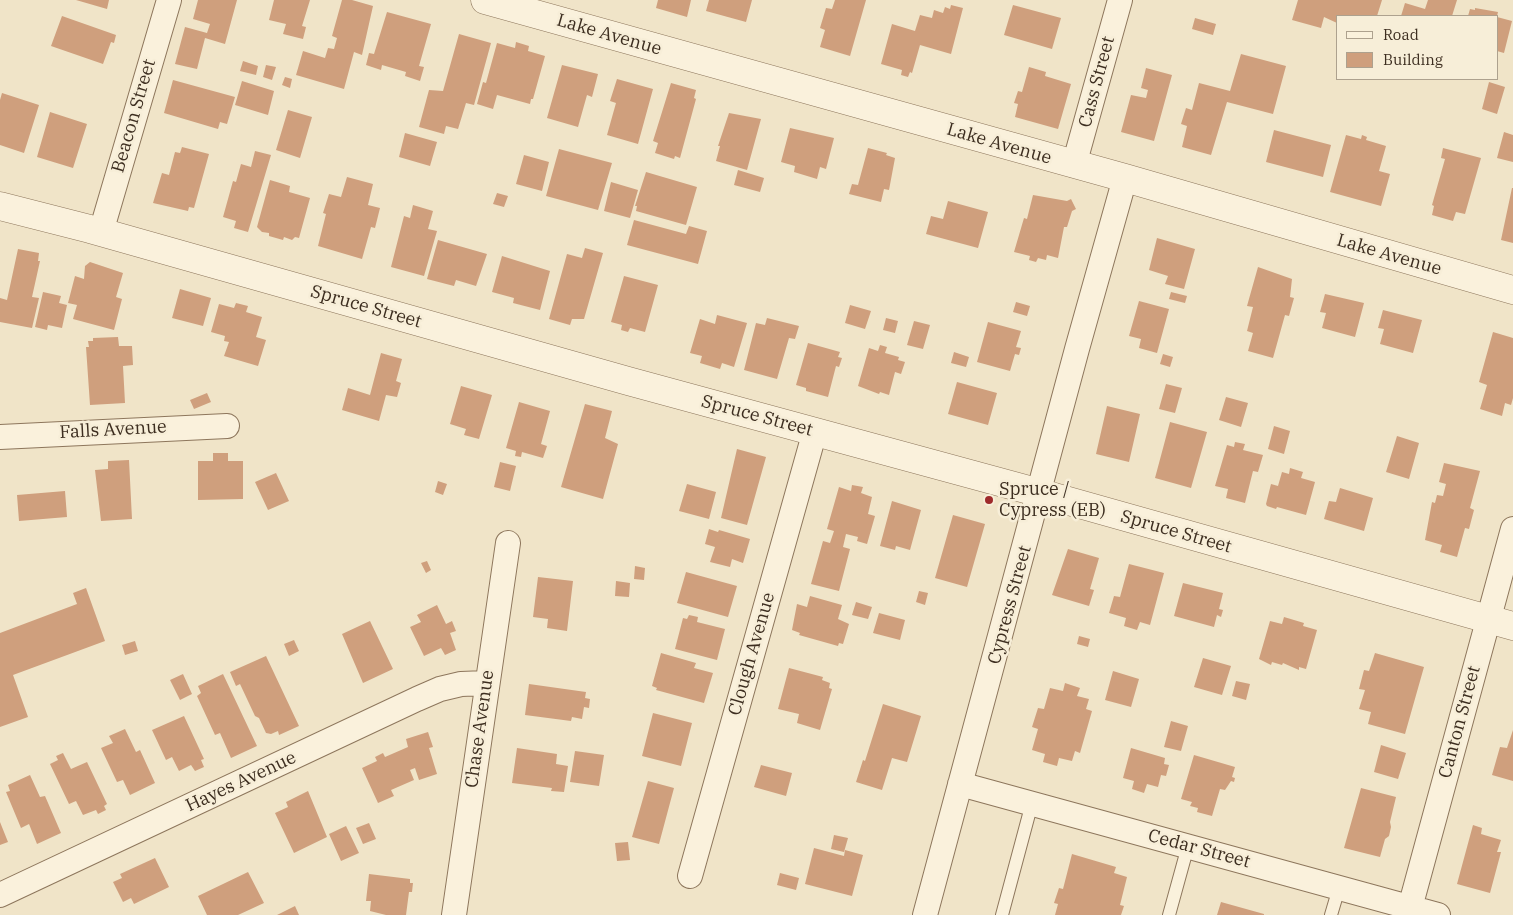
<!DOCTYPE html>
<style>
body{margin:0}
#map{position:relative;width:1513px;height:915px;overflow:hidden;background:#f0e4c8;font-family:"IBM Plex Serif",serif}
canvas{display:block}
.legend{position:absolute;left:1336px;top:15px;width:162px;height:65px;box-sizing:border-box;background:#f7eed8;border:1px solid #ada18e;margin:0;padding:6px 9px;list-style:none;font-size:15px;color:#3d2e20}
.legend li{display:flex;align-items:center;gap:10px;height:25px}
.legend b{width:25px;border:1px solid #ada18e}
</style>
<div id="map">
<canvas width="1513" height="915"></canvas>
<ul class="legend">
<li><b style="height:6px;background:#faf1dc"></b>Road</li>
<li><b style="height:14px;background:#cf9f7d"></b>Building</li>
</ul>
</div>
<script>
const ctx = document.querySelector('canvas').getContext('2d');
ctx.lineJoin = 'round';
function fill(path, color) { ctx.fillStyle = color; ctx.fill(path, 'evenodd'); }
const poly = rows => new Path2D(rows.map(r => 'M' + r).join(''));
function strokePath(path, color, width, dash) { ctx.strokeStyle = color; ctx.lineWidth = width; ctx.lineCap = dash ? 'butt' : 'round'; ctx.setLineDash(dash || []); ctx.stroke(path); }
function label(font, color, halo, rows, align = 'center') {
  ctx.font = font + ' "IBM Plex Serif",serif'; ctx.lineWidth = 5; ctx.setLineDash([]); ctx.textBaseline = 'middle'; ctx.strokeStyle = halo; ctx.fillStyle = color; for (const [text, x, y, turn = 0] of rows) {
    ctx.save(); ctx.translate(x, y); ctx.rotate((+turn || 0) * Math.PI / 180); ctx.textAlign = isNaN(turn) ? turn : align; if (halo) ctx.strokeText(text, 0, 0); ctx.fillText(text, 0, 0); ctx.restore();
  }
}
fill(poly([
 [76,0,109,0,107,9],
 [198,0,237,0,225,44,205,38,197,69,175,64,185,27,207,33,210,24,193,19],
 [274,0,310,0,302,26,306,27,303,39,283,34,286,24,269,20],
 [342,0,352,0,373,6,362,55,354,52,344,89,296,75,303,51,325,58,328,48,334,49,337,38,332,36],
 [658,0,691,0,687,17,656,8],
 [709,0,752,0,746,22,706,11],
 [835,0,866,0,850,56,820,47,825,30,820,28,826,8,832,9],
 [1298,0,1382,0,1377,16,1337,16,1337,23,1324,17,1321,28,1292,20],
 [1428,0,1457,0,1452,16,1401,16,1405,3,1425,9],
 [951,5,963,8,951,54,920,45,912,73,910,72,908,77,901,75,902,70,881,64,892,24,915,31,920,15,932,18,934,10,943,13,945,7,950,9],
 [1013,5,1061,18,1052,49,1004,35],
 [1475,8,1498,12,1497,16,1468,16,1470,9,1475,10],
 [387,12,431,24,419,66,424,67,420,81,405,76,406,72,382,65,381,70,366,65,369,53,374,54],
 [62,16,116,35,114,43,111,42,103,64,51,46],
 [1497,17,1512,21,1504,53,1497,51],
 [1195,18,1216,24,1213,35,1192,29],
 [459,34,491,43,474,105,466,103,458,129,446,126,444,134,419,127,429,90,443,91],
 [516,42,529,46,528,51,545,56,533,99,531,99,530,104,497,95,493,109,477,104,483,82,486,83,497,43,515,48],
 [1241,54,1286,66,1273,114,1227,102,1211,155,1182,147,1187,126,1181,124,1186,108,1192,110,1199,83,1230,91],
 [243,61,258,66,256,75,240,71],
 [266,65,276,67,272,80,263,77],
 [562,65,598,74,592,97,587,95,578,127,547,118],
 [1029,67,1046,72,1045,76,1071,84,1058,129,1015,117,1018,104,1014,103,1018,91,1022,92],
 [1146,68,1172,75,1154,141,1121,132,1131,95,1146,98,1148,90,1141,88],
 [285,77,292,79,290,88,282,85],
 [617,79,653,89,638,144,607,135,616,103,610,101],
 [173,80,235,97,227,124,220,122,218,129,164,113],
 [242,81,274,91,268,115,235,105],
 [1489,82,1505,87,1497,114,1482,109],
 [671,83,696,90,694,98,696,99,680,158,675,156,674,159,655,153,658,143,653,141],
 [2,93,39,105,24,153,0,145,0,100],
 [288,110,312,117,300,158,276,150],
 [50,112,87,124,73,168,37,157],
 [729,113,761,119,747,170,716,161,720,146,718,146],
 [790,128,834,138,826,169,820,167,817,179,794,172,795,166,781,162],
 [1274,130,1331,145,1323,177,1266,162],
 [1504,132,1513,135,1513,162,1497,158],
 [405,133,437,142,430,166,399,157],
 [1346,135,1361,139,1362,135,1367,137,1366,140,1386,146,1379,171,1390,174,1381,206,1330,192],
 [182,147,209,154,194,208,189,207,188,211,153,203,162,173,169,175,175,152,180,153],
 [868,148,887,153,886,155,895,158,889,190,884,189,881,202,849,194,852,184,858,185],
 [1443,148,1481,158,1465,214,1456,212,1453,221,1432,215,1434,206,1432,205,1445,159,1441,158],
 [559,149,612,163,598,210,546,196],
 [255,151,271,155,248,232,234,228,236,221,223,217,233,181,236,182,241,164,251,167],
 [524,155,549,162,542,191,516,184],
 [738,170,764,178,760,192,734,185],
 [646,172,697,187,686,225,636,211,637,206,635,206],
 [347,177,373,184,368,205,380,208,375,228,371,227,362,259,318,246,326,214,323,213,329,194,341,197],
 [270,180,290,186,289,192,310,198,299,238,295,237,292,240,284,237,283,240,269,236,269,233,262,232,257,227],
 [611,182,638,190,630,218,604,211],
 [1512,188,1513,188,1513,243,1501,240],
 [497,193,508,196,504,207,493,204],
 [1033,195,1067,201,1071,199,1076,209,1072,211,1067,227,1064,227,1058,258,1047,255,1046,260,1038,258,1036,262,1029,260,1030,256,1014,252,1024,218,1027,219],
 [948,201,988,212,978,248,926,234,931,216,943,219],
 [413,205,433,211,428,229,437,231,424,276,391,267,404,216,410,218],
 [634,220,686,234,689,226,707,231,698,264,627,245],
 [1157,238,1195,249,1184,289,1165,284,1168,276,1149,270],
 [438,240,487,254,476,286,456,280,454,286,427,279],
 [585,248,603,253,584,319,572,319,570,325,549,319,567,254,582,258],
 [18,249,39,253,38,261,40,261,32,297,39,298,32,328,0,322,0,298,7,300],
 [502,256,550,271,540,310,513,303,514,298,492,292],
 [90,262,123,273,116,297,122,299,114,330,73,319,77,305,68,303,75,276,84,279,85,266],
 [1258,267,1292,279,1290,297,1294,298,1289,316,1285,315,1273,358,1248,351,1253,333,1247,331,1253,307,1247,306],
 [624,276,658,285,645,332,630,328,628,332,621,330,622,325,611,322],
 [180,289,211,298,203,326,172,318],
 [43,292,61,296,59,303,67,305,62,328,48,325,47,330,35,327],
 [1171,292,1187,296,1185,303,1169,299],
 [1325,294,1364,303,1355,337,1322,328,1326,313,1320,312],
 [1139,301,1169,309,1157,353,1139,348,1141,339,1129,336],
 [1016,302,1030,306,1027,316,1013,312],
 [236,303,248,306,246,312,262,317,256,337,266,340,258,366,224,356,229,342,224,341,225,336,211,332,219,304,234,308],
 [850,305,871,311,865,329,845,323],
 [1383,310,1422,320,1413,353,1380,344,1384,329,1378,328],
 [717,315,747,323,734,367,722,363,720,369,700,363,702,356,690,353,700,319,715,324],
 [767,318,799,326,795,339,789,338,777,379,744,370,756,323,765,325],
 [886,318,898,321,895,333,883,330],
 [914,321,930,325,923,349,907,345],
 [988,322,1021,331,1016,347,1021,348,1019,355,1015,354,1010,371,977,362],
 [1493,332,1513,338,1513,398,1511,405,1505,403,1502,416,1480,409,1487,385,1479,382],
 [118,337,119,346,132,346,133,365,123,366,125,403,90,405,86,347,89,347,88,341,93,341,93,338],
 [808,343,840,352,838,357,842,358,839,367,836,366,828,397,806,391,806,388,796,385],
 [880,345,887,347,885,353,899,357,898,360,905,362,901,374,895,372,889,395,880,392,879,394,858,386,869,348,878,351],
 [954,352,969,357,966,367,951,363],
 [381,353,402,359,396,381,401,383,397,397,386,395,379,421,342,410,348,388,370,395],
 [1163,354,1173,357,1170,367,1160,364],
 [957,382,997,393,988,425,948,414],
 [1166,384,1182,388,1175,413,1159,409],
 [461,386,492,395,479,439,464,435,466,429,450,424],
 [207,393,211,402,194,409,190,400],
 [1226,397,1248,403,1241,427,1219,420],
 [519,402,550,411,541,444,547,446,543,458,522,452,521,457,515,456,516,451,506,448],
 [585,404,612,411,605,438,618,444,603,499,561,487],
 [1107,406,1140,414,1129,462,1096,454],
 [1170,422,1207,432,1191,488,1155,478],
 [1274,426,1290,431,1284,454,1268,449],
 [1397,436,1419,443,1409,479,1386,472],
 [1235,442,1245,444,1243,450,1263,455,1258,472,1253,471,1245,503,1226,498,1228,489,1215,486,1227,445,1234,447],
 [737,449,766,457,747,525,721,518],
 [213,453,228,453,228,461,243,461,243,499,198,500,198,461,213,461],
 [129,460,132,519,101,521,95,470,108,469,108,461],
 [500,462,516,466,510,491,494,487],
 [1444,463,1480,471,1470,508,1474,510,1469,529,1465,528,1457,557,1440,552,1442,545,1425,540,1432,502,1435,503,1437,495,1443,496,1446,484,1439,482],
 [1290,468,1303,472,1301,478,1315,482,1306,515,1277,507,1276,509,1267,506,1266,504,1271,484,1278,486,1282,472,1289,474],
 [276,473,289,501,268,510,255,482],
 [438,481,447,484,443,495,435,492],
 [687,484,716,492,709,519,679,511],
 [852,485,863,487,861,493,872,497,868,514,875,516,867,544,857,541,858,537,846,534,843,547,850,549,839,591,811,584,823,541,830,543,834,531,827,529,839,487,851,491],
 [1340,488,1373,498,1364,531,1324,519,1329,501,1336,502],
 [65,491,67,517,19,521,17,495],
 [892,501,921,510,910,550,896,546,895,550,880,546],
 [953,515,985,524,967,587,935,578],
 [709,529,718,532,719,530,750,539,743,563,732,559,730,567,710,562,715,547,705,544],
 [1068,549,1099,558,1090,589,1094,590,1089,606,1052,595],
 [427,561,431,570,426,573,421,563],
 [1129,564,1164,573,1150,625,1140,622,1137,630,1124,626,1126,618,1109,613,1114,596,1120,597],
 [635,566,645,568,644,580,634,579],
 [686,572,737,586,728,617,677,603],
 [538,577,573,581,567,631,547,628,548,619,533,617],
 [616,581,630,583,629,597,615,596],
 [1183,583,1223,593,1219,609,1223,610,1221,617,1217,615,1214,627,1174,616],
 [86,588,105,641,13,675,28,717,0,727,0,633,77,604,73,593],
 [919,591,928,593,925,605,916,602],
 [810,596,842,605,838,619,849,624,843,644,839,643,838,646,799,635,800,633,792,630,797,604,807,607],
 [856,602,872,607,868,619,852,615],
 [437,605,446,624,452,621,456,631,450,633,456,650,445,655,441,648,424,656,410,627,421,622,417,615],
 [879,613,905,620,900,640,873,633],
 [689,615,698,617,697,622,725,629,717,660,675,649,683,618,687,619],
 [1284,617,1304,623,1303,626,1317,630,1306,669,1299,667,1299,670,1283,663,1282,665,1272,662,1271,665,1259,659,1270,621,1282,624],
 [370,621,393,669,363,683,342,634],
 [1079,636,1090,639,1088,647,1077,644],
 [294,640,299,651,289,656,284,644],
 [135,641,138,651,125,655,122,645],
 [661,653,696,663,694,668,713,673,704,703,656,690,657,688,652,686],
 [1375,653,1424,667,1405,734,1368,724,1371,712,1359,709,1365,690,1359,689,1364,670,1369,671],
 [266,656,299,726,279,735,278,731,271,734,266,733,259,718,255,716,240,684,236,686,230,672],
 [1203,658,1231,666,1222,695,1194,687],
 [789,668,823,677,822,680,830,683,829,688,832,689,820,730,797,723,799,714,778,709],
 [1113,671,1139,679,1131,707,1105,700],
 [183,674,192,694,180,700,170,680],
 [223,674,257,746,231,758,220,733,215,735,197,696,201,693,198,686],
 [1236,681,1250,684,1246,700,1232,696],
 [1065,683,1080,688,1077,696,1089,699,1086,709,1092,711,1080,753,1075,751,1072,761,1059,758,1057,766,1043,762,1045,754,1032,750,1038,729,1032,727,1038,708,1044,709,1050,688,1063,691],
 [529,684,586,692,585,698,590,699,589,708,584,707,582,719,572,717,571,721,525,715],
 [883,704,921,716,907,762,892,758,882,790,856,782,863,760,865,761],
 [653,713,692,723,681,766,642,756],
 [184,716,204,759,201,760,204,767,195,771,191,765,179,771,172,757,166,760,152,730],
 [1171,721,1188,726,1181,751,1164,747],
 [125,729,136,752,140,750,155,783,130,795,123,780,117,782,101,748,113,743,109,736],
 [1513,730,1513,781,1492,775,1500,747,1507,748],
 [428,732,433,747,429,748,437,774,419,780,415,768,410,770,414,780,391,790,394,796,378,803,362,768,377,761,375,757,383,753,385,757,408,747,406,739],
 [1381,745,1406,753,1398,779,1374,772],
 [517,748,557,754,556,764,568,766,564,792,551,791,552,788,512,783],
 [1131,748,1165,758,1164,764,1169,765,1166,776,1161,775,1158,787,1147,784,1144,793,1132,789,1134,781,1123,778],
 [575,751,604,755,599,786,570,782],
 [63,753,71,769,87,762,107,804,104,806,106,810,98,814,96,810,83,815,76,801,69,804,50,764,58,760,56,756],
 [1194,755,1235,767,1232,777,1235,778,1234,782,1231,781,1225,790,1220,789,1212,816,1197,812,1198,808,1190,806,1192,802,1181,799],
 [761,765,792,773,786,796,754,787],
 [30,775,40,797,45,796,61,833,37,844,29,824,21,828,6,792,10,791,8,785],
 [648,781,674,788,659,844,632,837],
 [1361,788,1396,797,1390,822,1391,827,1389,836,1385,839,1380,857,1344,848],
 [308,791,327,837,294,853,275,813,288,807,286,802],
 [0,822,8,842,0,845],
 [369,823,376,839,363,844,356,828],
 [1473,825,1482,828,1481,834,1501,840,1497,852,1501,852,1490,893,1457,884],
 [346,826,359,853,341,861,329,834],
 [834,835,848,838,844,852,831,849],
 [628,842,630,860,617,861,615,843],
 [814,848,844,856,845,850,863,855,852,896,805,884],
 [1072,854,1116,867,1114,873,1127,877,1120,905,1124,906,1121,915,1055,915,1058,904,1054,903,1059,888,1063,889],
 [155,858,169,887,134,904,131,898,123,902,113,882,122,878,120,874],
 [248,872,264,903,238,915,207,915,198,896],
 [780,873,799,878,796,890,777,885],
 [369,874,410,879,410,883,413,883,412,892,409,892,406,915,386,915,370,911,371,901,366,901],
 [1221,902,1264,914,1264,915,1217,915],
 [295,906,299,915,277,915]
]), '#cf9f7d');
const service = poly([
 [1002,915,1032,803],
 [1169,915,1188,846],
 [1331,915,1339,888]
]);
const minor = poly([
 [1074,165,1120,0],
 [101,232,169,0],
 [0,437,227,426],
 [960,784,1438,915],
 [690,876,815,431],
 [0,895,417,699,440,689,461,684,486,683],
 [454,915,508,543],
 [925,915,1077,349,1125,178],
 [1408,915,1513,529]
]);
const tertiary = poly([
 [485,0,1125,178,1513,290],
 [0,206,90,229,628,381,1040,493,1513,626]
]);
strokePath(service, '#8d765c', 14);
strokePath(minor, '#8d765c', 26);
strokePath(tertiary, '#8d765c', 29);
strokePath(service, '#faf1dc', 12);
strokePath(minor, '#faf1dc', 24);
strokePath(tertiary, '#faf1dc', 28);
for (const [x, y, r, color] of [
 [989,500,5,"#9e2a2b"]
]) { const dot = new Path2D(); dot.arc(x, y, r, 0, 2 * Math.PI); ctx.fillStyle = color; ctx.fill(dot); strokePath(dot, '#f7eed8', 2); }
label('18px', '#3d2e20', '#f7eed8', [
 ["Lake Avenue",609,35,16],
 ["Cass Street",1097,82,-75],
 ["Beacon Street",134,116,-74],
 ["Lake Avenue",999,144,16],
 ["Lake Avenue",1389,255,16],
 ["Spruce Street",366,307,16],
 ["Spruce Street",757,416,15],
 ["Falls Avenue",113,430,-3],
 ["Spruce Street",1176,532,16],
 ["Cypress Street",1010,605,-75],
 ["Clough Avenue",752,654,-74],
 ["Canton Street",1460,722,-75],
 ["Chase Avenue",480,729,-82],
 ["Hayes Avenue",241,782,-25],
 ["Cedar Street",1199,849,15]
]);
label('18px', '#3d2e20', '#f7eed8', [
 ["Spruce /",999,490],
 ["Cypress (EB)",999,511]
], 'left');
</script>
